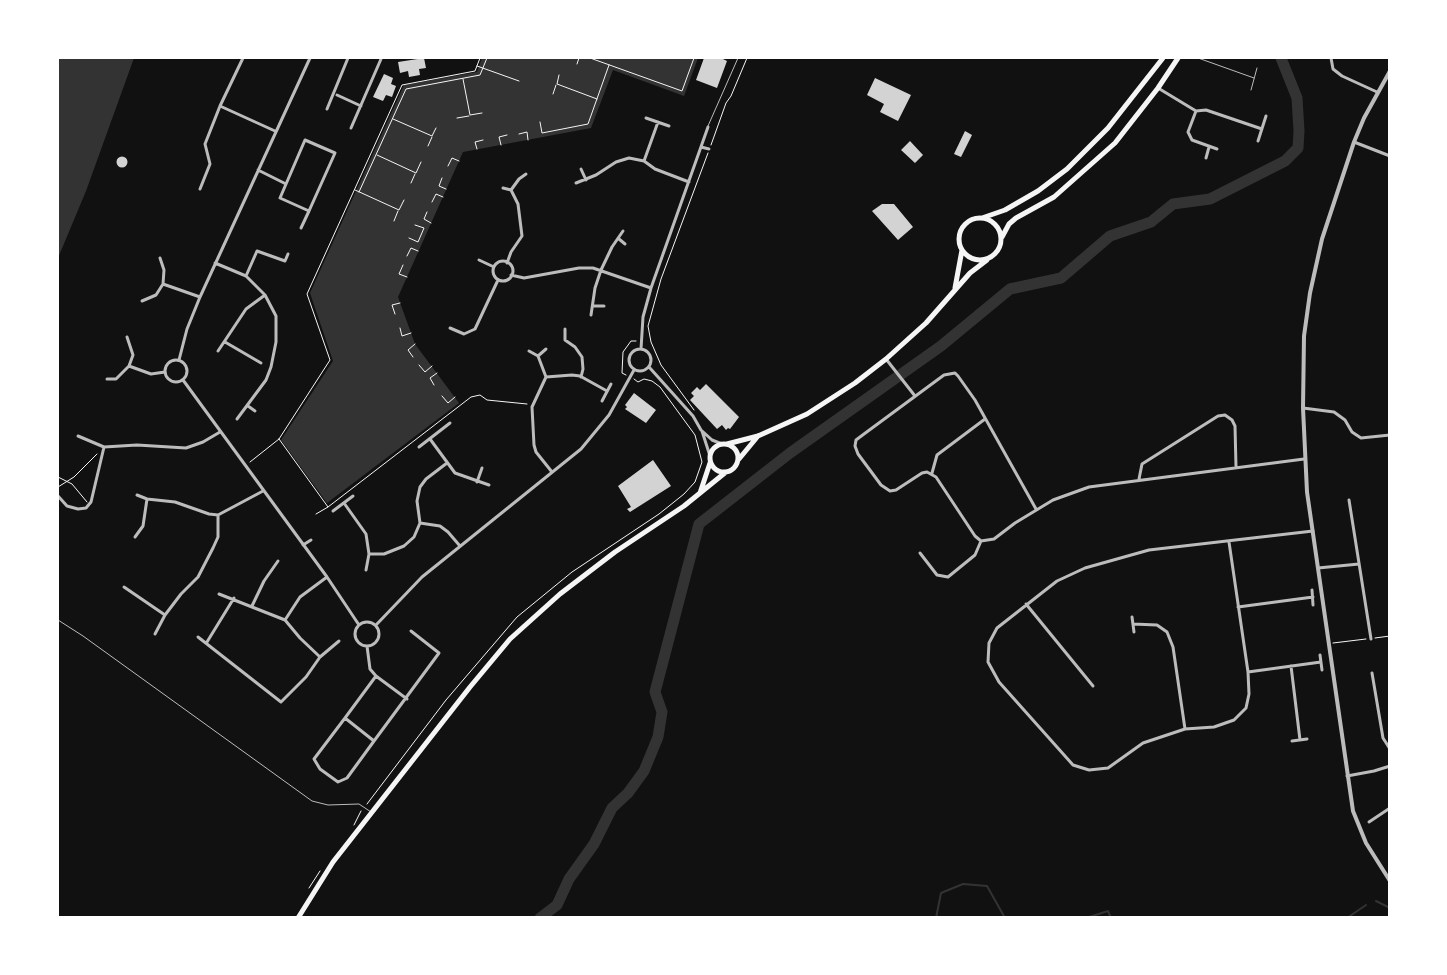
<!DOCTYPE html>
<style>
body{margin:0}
#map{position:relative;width:1447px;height:975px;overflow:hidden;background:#111;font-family:"Source Serif 4",serif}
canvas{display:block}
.frame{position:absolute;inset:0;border:59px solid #fff;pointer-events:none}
</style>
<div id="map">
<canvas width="1447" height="975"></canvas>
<div class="frame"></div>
</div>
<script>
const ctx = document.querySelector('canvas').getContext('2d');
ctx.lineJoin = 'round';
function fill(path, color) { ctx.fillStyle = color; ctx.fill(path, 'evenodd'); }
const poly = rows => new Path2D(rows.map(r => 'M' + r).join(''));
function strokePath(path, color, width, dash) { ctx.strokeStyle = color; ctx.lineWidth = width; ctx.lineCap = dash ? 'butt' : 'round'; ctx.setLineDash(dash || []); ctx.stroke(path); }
fill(poly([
 [58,58,134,58,86,191,58,258],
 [482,58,698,58,684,96,613,70,591,128,463,152,398,297,415,344,459,403,327,503,281,440,333,361,310,293,404,85,477,72]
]), '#333');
strokePath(poly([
 [1376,901,1390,908],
 [936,918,941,893,963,884,987,886,1005,918],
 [1086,918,1108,911,1111,918],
 [1347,918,1366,905]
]), '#333', 2);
strokePath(poly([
 [540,918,557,905,569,879,594,844,612,808,628,793,644,771,658,737,662,712,655,692,699,524,790,453,941,346,1010,289,1061,278,1110,236,1151,222,1173,204,1210,199,1285,161,1298,148,1299,131,1297,98,1281,58]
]), '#333', 11);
fill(poly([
 [424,58,426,68,419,69,420,75,409,77,408,71,400,73,398,62],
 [704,58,721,58,727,61,717,88,696,80],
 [384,74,393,78,391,84,396,86,392,97,386,95,383,101,373,97],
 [875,78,911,95,898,121,880,112,884,104,867,95],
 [965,131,972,135,961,157,954,154],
 [910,141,923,155,915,163,901,150],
 '116.5 162a5.5 5.5 0 1 1 11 0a5.5 5.5 0 1 1-11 0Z',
 [882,204,894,204,913,227,898,240,872,211],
 [706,384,739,417,730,429,728,428,726,430,722,425,717,429,690,400,694,396,691,393,697,387,700,390],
 [634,393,656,410,646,423,625,409,627,407,625,405],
 [653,460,671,486,630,512,627,509,631,507,618,486]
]), '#d3d3d3');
strokePath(poly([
 [590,58,682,91,694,58],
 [577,64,579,58],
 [477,66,519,81],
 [559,75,557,84,597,99],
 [463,79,470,115,482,113],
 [553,94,556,85],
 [457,118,469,116],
 [393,119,432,136,436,128],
 [540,122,542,133,588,124,609,65],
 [519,134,527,132,528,140],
 [501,145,499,137,507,135],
 [711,145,726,103,731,96,747,58],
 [428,146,432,137],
 [477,149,475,142,483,140],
 [377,155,416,173,421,162],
 [448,166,452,158,459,161],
 [442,178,439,186,446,189],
 [411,183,415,174],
 [355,190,399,210,404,200],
 [359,192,406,89,480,75,487,58],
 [432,202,436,194,443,197],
 [427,212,424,219,431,223],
 [394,221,398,211],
 [409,238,418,242,424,228,415,225],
 [407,256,411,248,418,251],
 [403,265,399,274,407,277],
 [395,314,392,305,400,303],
 [400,328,402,336,411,333],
 [413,357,408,350,415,344],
 [419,365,425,372,432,366],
 [626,375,622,373,623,352,631,341,636,341],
 [434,385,430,378,437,373],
 [442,396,448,403,455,397],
 [694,410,661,365,651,342,648,326,661,279,708,153],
 [279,439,328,507,316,514],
 [250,462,279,439,330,360,307,294,402,85,475,71,480,58],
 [58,477,72,484,87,502],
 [58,487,74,477,97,454],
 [328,507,471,397,480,395,487,400,527,404],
 [1375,638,1390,636],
 [1333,643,1366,639],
 [367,804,446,700,517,617,572,572,659,514,684,494,695,482,702,462,695,435,660,387,652,381,644,379,638,382,634,379],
 [354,825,361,811],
 [309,888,320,871]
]), '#f5f5f5', 1);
strokePath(poly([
 [1198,58,1254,78],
 [1251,90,1257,68],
 [708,126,738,58],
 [58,620,83,636,312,801,328,805,359,804,371,812]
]), '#bcbcbc', 1);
strokePath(poly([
 [1331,58,1333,69,1342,76,1377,92],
 [1158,88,1196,111,1206,110,1262,129],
 [337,95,361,106],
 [220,106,275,131],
 [327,109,348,58],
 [1196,111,1188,132,1192,140,1217,149],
 [646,118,669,126],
 [351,128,381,59],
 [1258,141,1266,116],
 [1354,142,1390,156],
 [701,147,709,149],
 [1206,158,1209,147],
 [644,161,658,122],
 [581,169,586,180],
 [258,170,286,184],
 [576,183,596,175,616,162,629,158,644,161,655,169,689,182],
 [503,188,511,190,518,204,522,236,511,252,507,263],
 [200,189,210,164,205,144,220,106,243,58],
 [511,190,519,179,526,174],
 [301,228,309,211,280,198,305,140,335,153,309,211],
 [619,239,625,244],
 [479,260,494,267],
 '493 271a10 10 0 1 1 20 0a10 10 0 1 1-20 0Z',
 [215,263,246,276,265,295,276,316,276,342,271,367,266,380,237,419],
 [511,275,524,278,579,268,593,268,651,288],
 [246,276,257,251,285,261,288,254],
 [163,284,200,297],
 [142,301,156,295,163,284,164,270,160,258],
 [593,306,604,306],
 [591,315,595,288,601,270,612,247,623,231],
 [450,328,464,334,475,329,498,280],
 [565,329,565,340,575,347,582,357,583,369,581,377],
 [225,342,261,363],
 '629 360a11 11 0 1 1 22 0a11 11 0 1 1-22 0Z',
 [641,349,643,317,651,288,708,127],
 [218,351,246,309,265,295],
 [529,351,538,356,546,377,532,407,534,445,536,452,552,472],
 [538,356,546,349],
 [886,359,915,396],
 [179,360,187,329,200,297,310,58],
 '165 371a11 11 0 1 1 22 0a11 11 0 1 1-22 0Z',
 [129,366,151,374,165,372],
 [649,367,693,416,701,430,712,440,722,444],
 [546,377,572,375,580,376,607,391],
 [107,379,116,379,129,366,133,355,127,337],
 [183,380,327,577,359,625],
 [602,401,611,384],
 [248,406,255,411],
 [1303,408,1334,412,1345,420,1352,432,1361,438,1390,435],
 [702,431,710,456],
 [78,436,104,447,137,445,186,448,203,442,220,432],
 [430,439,455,473,489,485],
 [419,447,450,423],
 [447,463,426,479,420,487,417,501,420,523,440,526,448,532,460,546],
 [932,473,937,455,985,419],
 [1139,479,1142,464,1218,416,1225,415,1232,420,1235,426,1236,467],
 [477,482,482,468],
 [137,495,147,499,175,502,209,514,218,515,263,491],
 [58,496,67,506,78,509,86,508,91,502,104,447],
 [1349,500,1371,639],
 [344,503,366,534,369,554,366,570],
 [333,511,353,496],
 [135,537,143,526,147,499],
 [981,541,975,536,936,477,927,472,922,473,896,490,890,491,881,485,858,454,855,446,856,440,864,434,944,375,955,373,958,376,975,400,1036,509],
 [981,541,994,539,1015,523,1053,500,1089,487,1304,459],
 [1229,542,1248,672,1249,694,1246,708,1234,720,1214,727,1185,729,1143,743,1108,768,1089,770,1073,765,999,682,988,662,989,643,997,628,1057,581,1085,568,1149,550,1313,531],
 [303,545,311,540],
 [920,553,937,575,948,577,975,555,981,541],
 [369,554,384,554,404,546,414,537,420,523],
 [1318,568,1359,564],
 [124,587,165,615],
 [1312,590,1313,605],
 [219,594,285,620],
 [1026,604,1093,686],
 [252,606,264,581,278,561],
 [1238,607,1313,597],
 [1132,617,1134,632],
 '355 634a12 12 0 1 1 24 0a12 12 0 1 1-24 0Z',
 [1133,624,1157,625,1167,632,1173,647,1185,729],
 [376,625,422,577,581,449,609,415,634,370],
 [155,634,165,615,181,594,198,577,213,548,218,537,218,515],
 [198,637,281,702,306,677,320,657,300,638,285,620,300,597,327,577],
 [207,642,234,598],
 [367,646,370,669,376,676,407,699],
 [1320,655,1322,670],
 [320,657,339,641],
 [1291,666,1300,740],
 [1248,672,1321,662],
 [1372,673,1383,738,1390,749],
 [345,718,374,741,347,778,338,782,320,769,314,759,345,718,376,676],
 [374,741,439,653,411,631],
 [1292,741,1307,739],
 [1347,776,1374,771,1390,766],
 [1369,822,1390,808]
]), '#bcbcbc', 3);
strokePath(poly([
 [1390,71,1364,118,1354,142,1322,239,1310,293,1304,336,1303,408,1307,492,1353,811,1366,843,1390,881]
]), '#bcbcbc', 4);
strokePath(poly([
 '959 239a21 21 0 1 1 42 0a21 21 0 1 1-42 0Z',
 [982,218,1005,210,1038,191,1067,169,1108,128,1163,58],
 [1002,237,1009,224,1016,218,1054,197,1115,143,1158,88,1178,58],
 [955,288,962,250],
 '710 458a14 14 0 1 1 28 0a14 14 0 1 1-28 0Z',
 [727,444,758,436,807,414,855,383,886,359,926,323,970,273,987,260],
 [739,459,758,436],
 [700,493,710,463],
 [298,918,333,862,470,687,510,639,560,594,615,552,684,506,726,472]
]), '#f5f5f5', 5);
</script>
